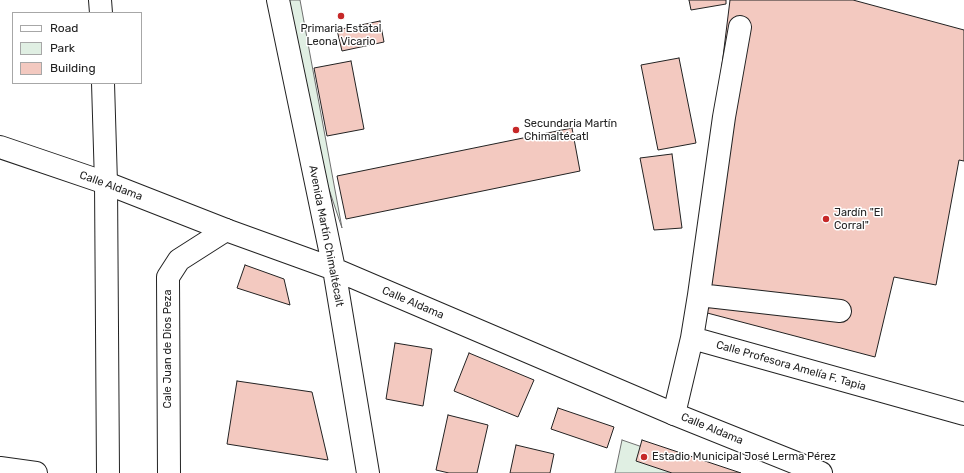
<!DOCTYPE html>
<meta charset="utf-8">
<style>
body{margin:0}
#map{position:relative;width:964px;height:473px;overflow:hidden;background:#fff;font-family:Rubik,sans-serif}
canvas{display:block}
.legend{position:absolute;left:12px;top:12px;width:130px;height:72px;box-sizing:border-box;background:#fff;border:1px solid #a7a7a7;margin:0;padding:5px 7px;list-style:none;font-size:12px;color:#222}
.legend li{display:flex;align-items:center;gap:8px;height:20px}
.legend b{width:20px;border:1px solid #a7a7a7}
</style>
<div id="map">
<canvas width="964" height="473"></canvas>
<ul class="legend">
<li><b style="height:5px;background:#fff"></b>Road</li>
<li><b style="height:11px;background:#e0efe3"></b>Park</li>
<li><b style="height:11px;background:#f3c9c0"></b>Building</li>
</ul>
</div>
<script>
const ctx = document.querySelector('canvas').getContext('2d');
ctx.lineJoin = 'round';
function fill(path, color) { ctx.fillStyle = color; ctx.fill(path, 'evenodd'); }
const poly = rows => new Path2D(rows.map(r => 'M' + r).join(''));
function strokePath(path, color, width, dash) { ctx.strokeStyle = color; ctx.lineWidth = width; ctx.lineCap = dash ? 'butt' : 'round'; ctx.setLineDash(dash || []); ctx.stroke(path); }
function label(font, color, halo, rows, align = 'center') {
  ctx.font = font + ' Rubik,sans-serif'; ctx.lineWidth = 3; ctx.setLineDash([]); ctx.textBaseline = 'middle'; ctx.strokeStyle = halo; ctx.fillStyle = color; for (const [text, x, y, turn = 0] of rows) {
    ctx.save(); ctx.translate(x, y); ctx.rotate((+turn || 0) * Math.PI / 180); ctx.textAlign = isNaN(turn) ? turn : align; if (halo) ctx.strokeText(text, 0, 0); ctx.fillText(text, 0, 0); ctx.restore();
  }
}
const green = poly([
 [279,0,300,0,342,228,306,121,279,0],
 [622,440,718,473,615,473,622,440]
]);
fill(green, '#e0efe3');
strokePath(green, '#6f6f6f', 1);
const building = poly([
 [689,0,726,0,726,4,691,10,689,0],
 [730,0,853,0,964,30,964,161,959,160,936,285,894,277,875,357,692,309,730,0],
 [380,21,384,42,342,51,337,30,380,21],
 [679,58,696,143,658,150,641,65,679,58],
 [351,61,364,129,327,136,314,68,351,61],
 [572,128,580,171,346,219,337,176,572,128],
 [672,154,682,228,654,230,640,158,672,154],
 [245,265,284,279,290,305,237,288,245,265],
 [395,343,432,349,423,406,386,399,395,343],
 [469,353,534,380,518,417,454,391,469,353],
 [237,381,312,392,328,460,227,444,237,381],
 [558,408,614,427,607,448,551,429,558,408],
 [448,415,488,425,477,473,449,473,436,470,448,415],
 [642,440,741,473,672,473,636,461,642,440],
 [516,445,554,454,550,473,510,473,516,445]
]);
fill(building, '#f3c9c0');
strokePath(building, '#222', 1);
const minor = poly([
 [100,0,101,13],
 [103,83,106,183,108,473],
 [699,295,724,117,740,27],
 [692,338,699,295,840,311],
 [674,414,692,338,964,414],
 [0,468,36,473],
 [169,473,168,277,179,260,226,230]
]);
const major = poly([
 [278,0,334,269,368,473],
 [0,147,106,183,226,230,334,269,674,414,821,473]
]);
strokePath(minor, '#222', 24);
strokePath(major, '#222', 24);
strokePath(minor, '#fff', 22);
strokePath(major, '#fff', 22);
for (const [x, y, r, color] of [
 [341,16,4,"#c62828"],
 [516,130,4,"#c62828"],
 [826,219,4,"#c62828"],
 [644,457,4,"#c62828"]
]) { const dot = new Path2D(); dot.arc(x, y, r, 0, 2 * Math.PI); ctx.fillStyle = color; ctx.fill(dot); strokePath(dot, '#fff', 1.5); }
label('11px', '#222', '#fff', [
 ["Primaria Estatal",341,29,"center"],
 ["Leona Vicario",341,42,"center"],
 ["Secundaria Martín",524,124],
 ["Chimaltécatl",524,137],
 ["Jardín \"El",834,213],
 ["Corral\"",834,226],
 ["Estadio Municipal José Lerma Pérez",652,457]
], 'left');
label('11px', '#222', '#fff', [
 ["Calle Aldama",111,186,20],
 ["Avenida Martín Chimaltécalt",326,236,79],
 ["Calle Aldama",413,303,23],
 ["Cale Juan de Dios Peza",168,349,-90],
 ["Calle Profesora Amelía F. Tapia",791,366,16],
 ["Calle Aldama",712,429,22]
]);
</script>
